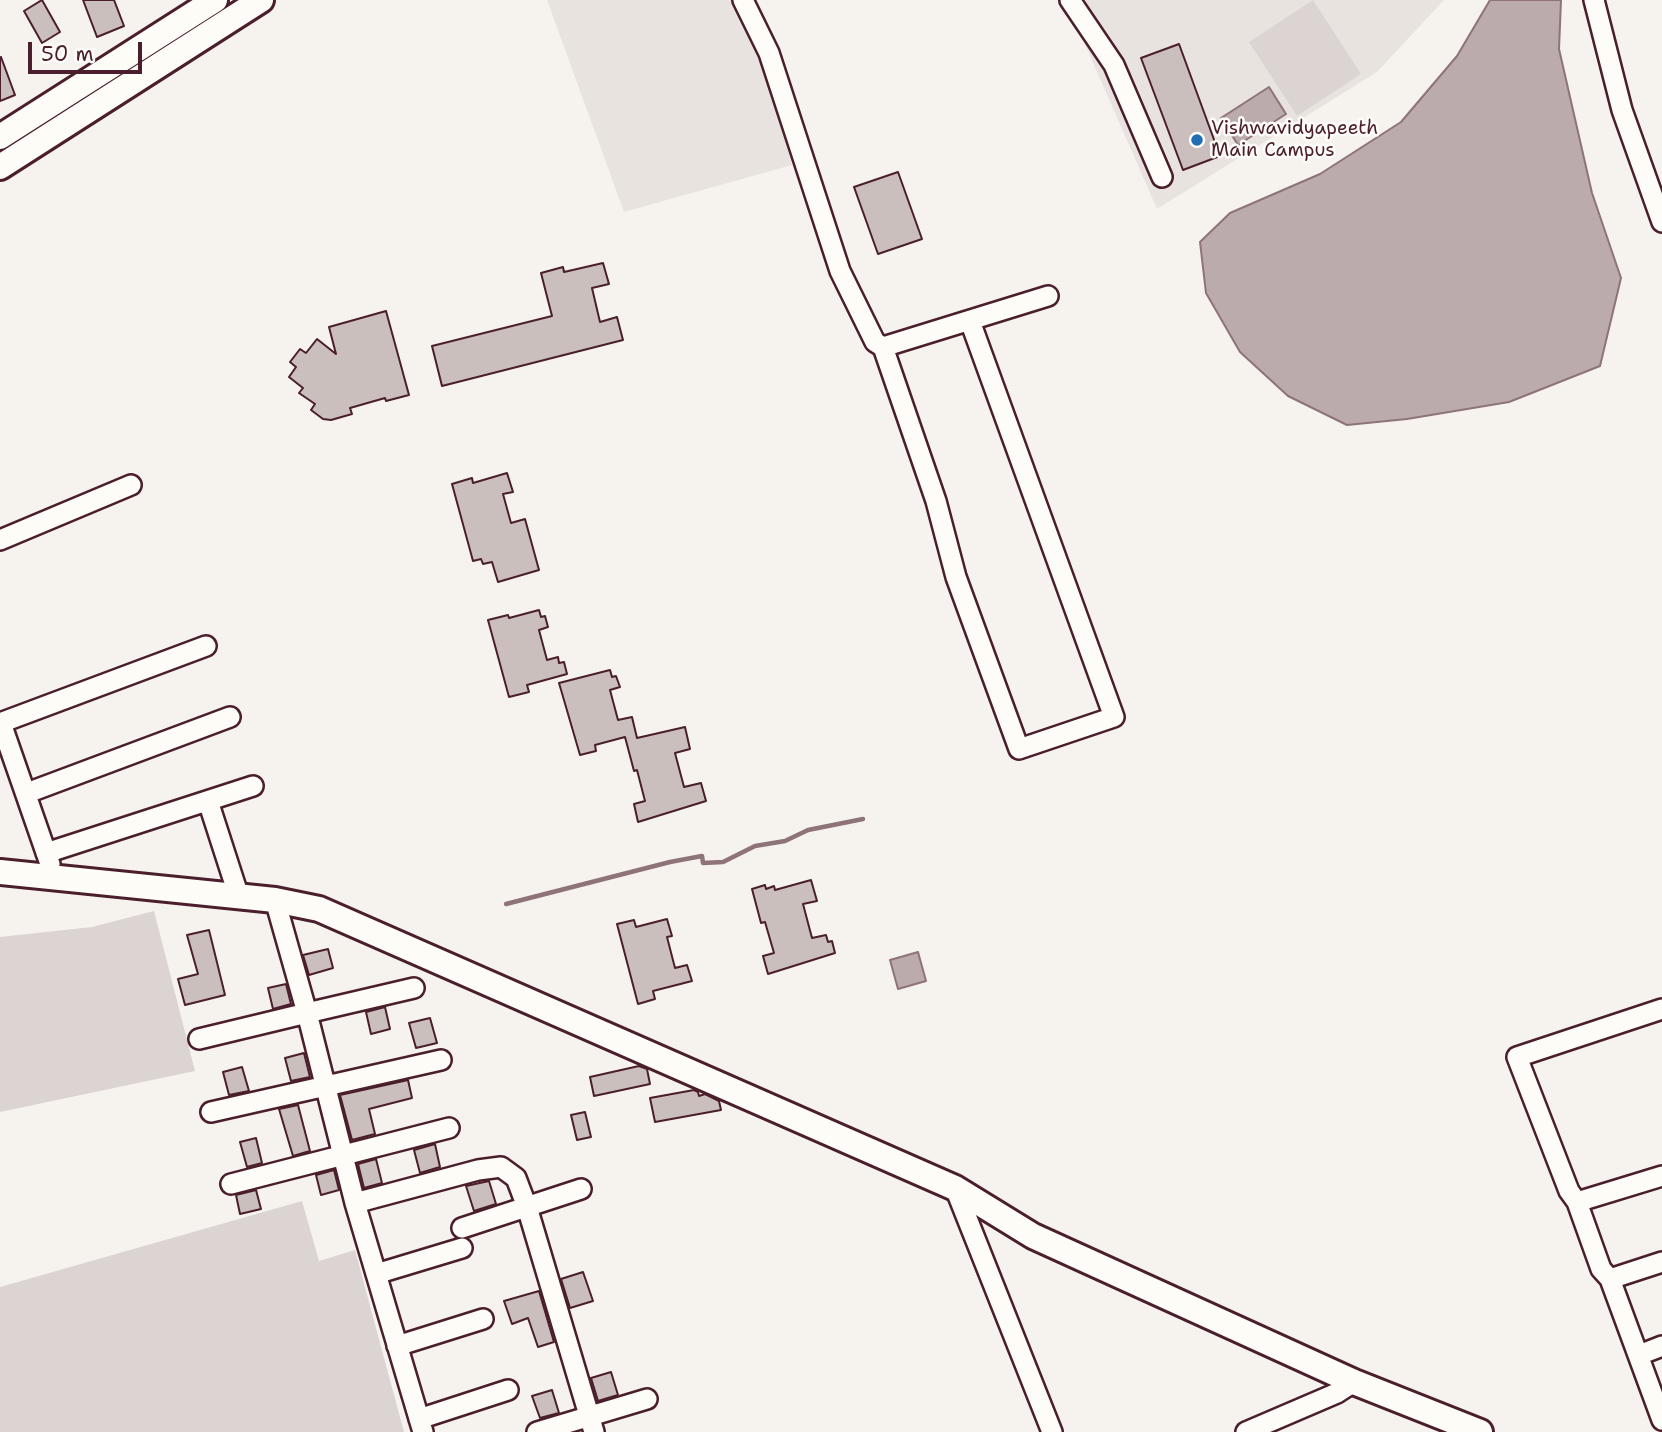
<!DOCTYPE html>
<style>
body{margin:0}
#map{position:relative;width:1662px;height:1432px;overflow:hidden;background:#f6f3ef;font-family:"Shantell Sans",sans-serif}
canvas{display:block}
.scale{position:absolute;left:28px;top:42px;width:114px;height:32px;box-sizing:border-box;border:4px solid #4a1f2b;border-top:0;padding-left:9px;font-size:21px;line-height:24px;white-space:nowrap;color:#4a1f2b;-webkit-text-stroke:5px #fdfcf7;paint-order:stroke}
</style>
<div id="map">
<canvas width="1662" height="1432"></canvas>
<div class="scale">50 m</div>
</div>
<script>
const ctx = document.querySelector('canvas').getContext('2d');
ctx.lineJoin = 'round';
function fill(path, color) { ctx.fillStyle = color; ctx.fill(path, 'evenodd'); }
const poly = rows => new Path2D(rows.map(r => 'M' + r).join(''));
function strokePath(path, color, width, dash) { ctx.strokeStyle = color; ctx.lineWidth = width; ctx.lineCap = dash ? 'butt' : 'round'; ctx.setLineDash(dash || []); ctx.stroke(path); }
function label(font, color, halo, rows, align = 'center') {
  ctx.font = font + ' "Shantell Sans",sans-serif'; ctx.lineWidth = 5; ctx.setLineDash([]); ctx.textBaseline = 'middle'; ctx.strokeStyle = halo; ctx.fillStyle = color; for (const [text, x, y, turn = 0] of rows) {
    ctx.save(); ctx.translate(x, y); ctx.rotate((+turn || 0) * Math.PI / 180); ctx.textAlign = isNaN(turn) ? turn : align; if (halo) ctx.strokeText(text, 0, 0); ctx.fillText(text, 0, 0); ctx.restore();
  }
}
fill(poly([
 [547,0,732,0,764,66,792,165,624,212],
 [1058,0,1444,0,1377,72,1157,209,1080,33]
]), '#e9e3e0');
fill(poly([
 [1313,0,1361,74,1297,116,1249,42],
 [154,911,195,1071,0,1112,0,937,92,927],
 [302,1201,319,1261,355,1250,404,1432,0,1432,0,1287]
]), '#dcd4d2');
const water = poly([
 [1490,0,1561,0,1559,49,1592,193,1621,278,1600,366,1509,402,1407,419,1347,425,1288,396,1240,352,1206,293,1200,242,1230,213,1320,174,1401,122,1457,56,1490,0],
 [1269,87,1286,114,1238,145,1221,118,1269,87],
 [918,952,926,981,898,989,890,960,918,952]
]);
fill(water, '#bbabac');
strokePath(water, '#8e7378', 2);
strokePath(poly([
 [506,904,670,862,702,856,703,863,723,862,755,846,785,841,808,830,863,819]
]), '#8e7378', 4.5);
const building = poly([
 [42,0,60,32,42,43,24,11,42,0],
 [83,0,114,0,124,26,97,37,83,0],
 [1179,44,1220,156,1183,170,1141,58,1179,44],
 [1,57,15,95,0,101,0,58,1,57],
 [898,172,922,239,878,254,854,187,898,172],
 [603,263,609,284,592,288,600,322,617,317,623,340,442,386,432,346,552,316,541,273,563,267,564,272,603,263],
 [386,311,409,395,386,401,385,398,350,408,352,414,331,420,323,419,311,410,315,404,299,393,303,388,289,377,296,367,290,362,300,349,306,353,317,339,336,354,329,327,386,311],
 [507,473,513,492,503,494,511,523,525,519,539,570,498,582,492,562,483,564,481,559,473,561,452,484,472,478,473,483,507,473],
 [539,610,541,617,545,616,548,627,539,630,547,660,558,657,559,663,564,662,567,674,527,685,529,692,509,697,488,620,508,615,509,618,539,610],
 [610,670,612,677,616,676,620,687,610,690,618,720,632,717,637,738,685,727,690,749,675,753,684,787,701,783,706,801,638,822,634,804,645,801,637,770,634,771,625,737,595,745,596,751,580,755,559,683,610,670],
 [811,880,817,901,803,904,812,938,826,935,828,942,832,941,835,953,768,974,763,956,774,953,765,922,761,923,752,889,765,885,766,889,774,886,775,890,811,880],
 [667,919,672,936,667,937,675,968,687,965,692,981,653,991,655,999,638,1004,617,924,634,920,636,927,667,919],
 [209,930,225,995,185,1005,178,979,198,974,187,935,209,930],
 [328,949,333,968,309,975,303,955,328,949],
 [286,984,291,1004,273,1009,268,988,286,984],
 [385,1007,390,1029,371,1034,366,1012,385,1007],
 [430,1018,437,1043,416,1048,409,1023,430,1018],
 [304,1053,310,1077,291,1081,285,1058,304,1053],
 [639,1066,647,1069,650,1084,594,1096,590,1077,639,1066],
 [242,1067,249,1091,229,1095,223,1072,242,1067],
 [408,1080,412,1098,369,1109,375,1134,352,1140,340,1095,408,1080],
 [694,1090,698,1092,699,1096,705,1094,719,1101,721,1110,655,1122,650,1098,694,1090],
 [298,1105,310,1151,293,1156,279,1109,298,1105],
 [585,1112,591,1137,577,1140,571,1115,585,1112],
 [256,1138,262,1163,247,1167,240,1142,256,1138],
 [435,1144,440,1167,420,1173,414,1150,435,1144],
 [376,1159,382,1183,364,1188,358,1164,376,1159],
 [334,1170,339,1190,321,1195,316,1175,334,1170],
 [489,1181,496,1204,474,1211,466,1186,489,1181],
 [256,1190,261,1209,240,1214,236,1195,256,1190],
 [583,1272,593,1301,570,1308,561,1279,583,1272],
 [539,1291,554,1342,538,1347,528,1318,512,1324,504,1301,539,1291],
 [611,1372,618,1395,598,1401,591,1378,611,1372],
 [552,1390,559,1413,540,1418,532,1396,552,1390]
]);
fill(building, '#cbbfbe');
strokePath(building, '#4a1f2b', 2);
const minor = poly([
 [743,0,769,53,840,271,875,342,883,347,936,501,956,577,1019,749,1114,717,970,321],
 [1070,0,1114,65,1162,177],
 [1594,0,1622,110,1662,222],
 [883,347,1048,296],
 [0,540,131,485],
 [0,723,206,646],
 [1,723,50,864],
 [27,793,230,717],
 [208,801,239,897],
 [46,853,253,786],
 [275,900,307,1013,414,988],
 [1662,1009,1517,1057,1569,1191,1577,1202,1601,1269,1610,1279,1662,1420],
 [199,1039,307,1013,355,1203,478,1170,501,1167,516,1178,527,1207,594,1432],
 [211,1112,441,1060],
 [231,1184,449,1128],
 [955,1188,1052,1432],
 [1577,1202,1662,1176],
 [355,1203,423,1432],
 [462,1228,581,1189],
 [376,1274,462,1248],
 [1610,1279,1662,1262],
 [397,1346,483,1319],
 [1639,1355,1662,1346],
 [419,1419,508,1390],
 [537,1432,647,1399],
 [1246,1432,1337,1393,1354,1382]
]);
const major = poly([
 [0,137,215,0],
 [0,167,261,0],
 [0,872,275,900,319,909,955,1188,1033,1236,1354,1382,1480,1432]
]);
strokePath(minor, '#4a1f2b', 24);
strokePath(major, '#4a1f2b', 30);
strokePath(minor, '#fdfcf7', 19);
strokePath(major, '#fdfcf7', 24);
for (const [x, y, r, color] of [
 [1197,140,7,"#1f6fb2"]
]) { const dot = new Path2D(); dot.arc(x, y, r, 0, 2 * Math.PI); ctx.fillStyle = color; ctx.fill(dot); strokePath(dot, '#fdfcf7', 2.5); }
label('19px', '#4a1f2b', '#fdfcf7', [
 ["Vishwavidyapeeth",1211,129],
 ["Main Campus",1211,151]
], 'left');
</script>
